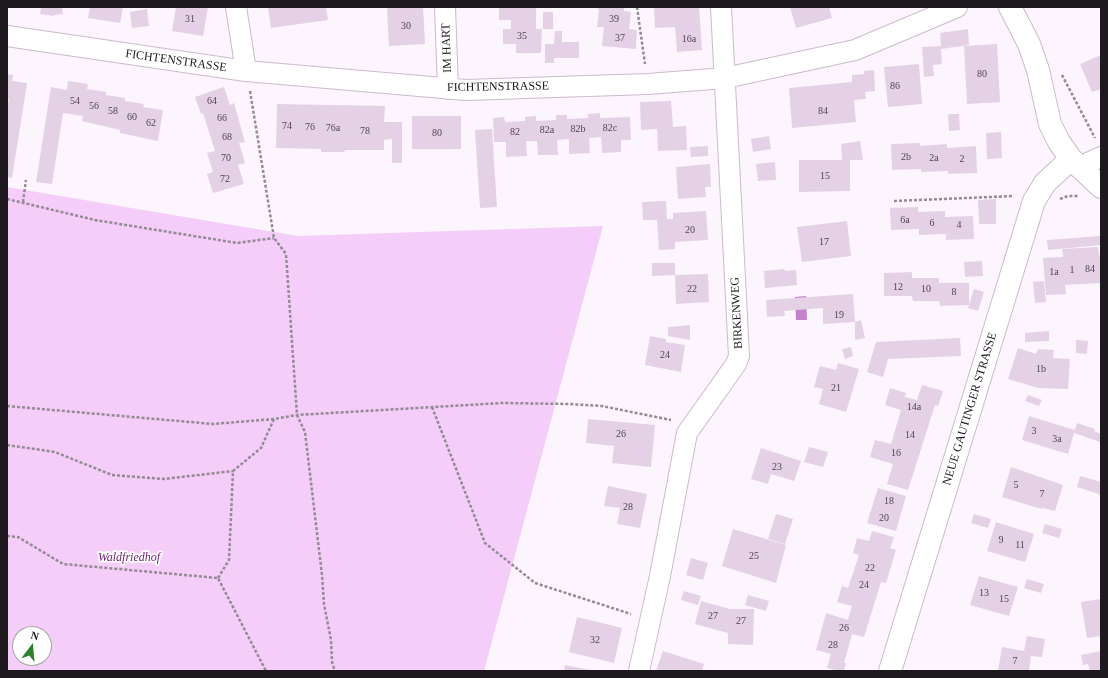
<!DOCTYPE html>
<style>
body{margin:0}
#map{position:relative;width:1108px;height:678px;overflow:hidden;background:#fcf5fd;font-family:Georgia,serif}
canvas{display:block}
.frame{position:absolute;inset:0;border:8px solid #1e181f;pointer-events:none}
.north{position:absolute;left:12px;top:626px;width:40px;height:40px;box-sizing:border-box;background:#fff;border:1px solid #a5a3a5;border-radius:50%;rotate:16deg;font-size:11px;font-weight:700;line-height:16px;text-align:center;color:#1e181f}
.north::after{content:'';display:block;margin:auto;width:14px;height:18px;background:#2d802c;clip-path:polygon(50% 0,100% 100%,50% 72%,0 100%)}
</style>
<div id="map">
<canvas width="1108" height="678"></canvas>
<div class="frame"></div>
<div class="north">N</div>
</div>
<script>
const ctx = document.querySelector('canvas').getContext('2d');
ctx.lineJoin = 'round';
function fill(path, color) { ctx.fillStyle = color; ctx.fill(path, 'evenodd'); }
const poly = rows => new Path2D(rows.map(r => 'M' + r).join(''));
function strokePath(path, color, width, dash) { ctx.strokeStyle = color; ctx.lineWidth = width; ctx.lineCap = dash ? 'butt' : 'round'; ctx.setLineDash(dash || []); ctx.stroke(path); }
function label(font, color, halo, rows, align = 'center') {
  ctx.font = font + ' Georgia,serif'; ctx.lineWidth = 3.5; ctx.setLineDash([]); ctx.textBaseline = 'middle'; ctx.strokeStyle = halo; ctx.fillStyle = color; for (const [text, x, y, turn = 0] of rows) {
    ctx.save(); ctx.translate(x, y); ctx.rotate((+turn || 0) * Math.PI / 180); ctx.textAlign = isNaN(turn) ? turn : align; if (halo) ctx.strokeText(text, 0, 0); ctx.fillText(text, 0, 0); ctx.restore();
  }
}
fill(poly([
 [7,187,298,236,603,226,484,671,7,671],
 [20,634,44,634,44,658,20,658]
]), '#f5cdf9');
fill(poly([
 [806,296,807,320,796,320,795,297]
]), '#c482cc');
fill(poly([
 [41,7,62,7,63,14,54,15,54,16,40,14],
 [90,7,123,7,120,23,88,18],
 [176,7,208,7,203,36,172,31],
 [268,7,326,7,328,20,271,28],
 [387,7,423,7,425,44,389,46],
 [499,7,536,7,536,29,542,29,541,53,516,53,516,44,503,44,503,29,511,29,511,20,499,20],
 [592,7,624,7,624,11,631,12,629,29,637,30,636,49,602,46,604,27,597,27,599,9],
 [654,7,699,7,702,50,677,52,675,27,655,28],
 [790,7,829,7,832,18,796,28],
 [147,9,149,26,132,28,130,12],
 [543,12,553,12,553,29,543,29],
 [968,29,969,45,941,49,942,64,933,65,934,76,924,77,922,47,941,46,940,33],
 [555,31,562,31,562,42,579,42,579,58,554,58,554,63,545,63,545,44,554,44],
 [997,44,1000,102,967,104,964,46],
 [1101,55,1101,89,1092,92,1080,64],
 [919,64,922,104,888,107,884,67],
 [874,70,875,91,865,92,866,99,854,100,856,122,792,128,789,88,852,82,852,75,864,74,864,71],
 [7,74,13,75,12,81,27,83,12,178,7,177,7,112,9,98,7,102],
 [68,81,88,84,87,89,106,92,106,95,125,98,125,101,144,104,143,107,163,110,158,141,120,133,120,130,82,121,83,116,63,113,52,184,36,182,51,87,67,90],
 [224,87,230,105,234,103,245,142,239,143,245,163,238,165,244,184,213,193,207,174,213,172,207,153,215,151,203,113,201,114,195,97],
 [671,101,673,127,686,126,687,150,658,151,657,129,641,130,640,102],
 [277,104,385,106,384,122,402,122,402,163,392,163,392,139,384,140,384,150,345,150,344,152,321,152,321,149,276,148],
 [600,113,600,118,630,117,631,140,621,140,621,152,602,153,601,137,589,138,590,153,569,154,569,139,557,140,558,155,538,155,537,141,526,141,527,156,506,157,506,142,494,142,493,118,504,117,505,122,525,121,525,117,536,116,536,121,556,120,556,115,567,115,567,119,588,118,588,114],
 [948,114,959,114,960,130,949,131],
 [412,116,461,116,461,149,412,149],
 [492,129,497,207,480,208,475,130],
 [1001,132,1002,158,987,159,986,133],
 [769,136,771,149,753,152,751,139],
 [860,141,863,160,850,160,850,191,799,192,799,160,842,160,841,144],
 [920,143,920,146,947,144,947,148,976,146,977,173,948,174,948,171,921,172,921,169,892,170,891,144],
 [708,146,708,156,691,157,690,147],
 [775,162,776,180,758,181,756,164],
 [710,164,711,187,705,187,706,197,678,199,676,167],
 [996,199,996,224,979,224,978,200],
 [666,201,667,219,673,219,673,213,706,211,708,240,675,242,675,249,659,250,657,220,643,220,642,202],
 [918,207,918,212,945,211,945,217,973,216,974,239,946,240,946,234,919,235,919,229,891,230,890,208],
 [847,221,851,256,802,262,797,227],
 [1100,236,1101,245,1048,250,1047,240],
 [1098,247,1099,255,1101,255,1101,283,1065,285,1066,294,1046,295,1043,258,1063,257,1062,249],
 [982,261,983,276,965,277,964,262],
 [652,263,675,263,675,275,708,274,709,302,676,304,675,275,652,276],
 [784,269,785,271,796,270,797,285,765,288,764,271],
 [912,272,912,278,939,278,939,283,969,283,969,305,974,289,984,292,978,311,968,308,969,305,940,306,939,301,913,301,912,296,884,296,884,273],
 [1044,281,1046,302,1035,303,1033,282],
 [853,294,855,322,823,324,823,308,784,311,785,316,767,317,766,300],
 [861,320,865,338,855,340,855,322],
 [690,325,690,340,668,336,668,327],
 [1049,331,1049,341,1025,342,1025,333],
 [650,336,666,339,666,342,685,345,681,372,645,365],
 [960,338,961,356,888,359,883,377,867,372,876,342],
 [1076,340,1088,341,1087,354,1076,353],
 [851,347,853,356,845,359,842,349],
 [1018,348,1036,354,1038,349,1054,350,1053,358,1070,359,1068,389,1038,388,1008,379],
 [838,363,859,369,846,412,819,404,823,389,814,387,820,366,836,370],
 [922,385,943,391,938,406,935,405,908,490,887,484,893,464,870,457,875,440,891,444,901,410,885,405,890,388,906,393,905,397,917,400],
 [1028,395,1042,400,1039,406,1025,401],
 [1029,416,1075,430,1077,423,1095,429,1094,431,1101,434,1101,439,1100,442,1074,433,1068,454,1022,440],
 [588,419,655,425,651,467,612,463,614,446,586,443],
 [809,447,828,452,823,467,804,462],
 [761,448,801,461,794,481,771,474,768,484,751,479],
 [1011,467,1063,485,1055,511,1042,508,1041,509,1002,497],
 [1080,476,1101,482,1101,496,1099,495,1099,494,1077,487],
 [608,486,647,494,640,528,617,524,620,508,604,506],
 [878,488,906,496,896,531,867,523],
 [776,514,793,519,785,544,768,539],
 [974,514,991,519,988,528,971,523],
 [996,522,1034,534,1025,562,987,551],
 [1045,524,1062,529,1059,538,1042,533],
 [733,529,786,545,776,583,722,566],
 [872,531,894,537,890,548,896,550,886,583,881,582,864,637,852,634,844,663,846,663,844,671,839,671,827,668,831,654,816,650,826,613,848,620,852,606,837,602,842,586,848,588,859,555,853,553,857,538,869,541],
 [691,558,708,563,703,580,686,575],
 [979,576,1018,587,1009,616,970,605],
 [1027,579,1044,584,1041,593,1024,588],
 [684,591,701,596,698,605,681,600],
 [748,595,769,601,766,611,745,605],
 [1101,599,1101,636,1087,638,1081,602],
 [701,601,730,609,754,609,753,645,728,644,728,633,695,624],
 [577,617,622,628,614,663,569,652],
 [1027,636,1045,639,1042,657,1031,656,1029,671,998,671,1002,647,1024,651],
 [663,651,704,664,702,671,656,671],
 [1101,651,1101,671,1090,671,1088,664,1083,665,1081,655],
 [565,665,590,670,590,671,564,671]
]), '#e4d1e6');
const minor = poly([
 [236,7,246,71],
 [445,7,448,89],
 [7,36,246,71,466,90,648,84,725,78,855,50,957,7],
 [1079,167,1101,157],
 [639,671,660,576,687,433,736,364,739,356,721,7]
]);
const tertiary = poly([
 [1010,7,1029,44,1038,70,1050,124,1059,142,1071,159,1101,187],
 [890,671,1034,201,1045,183,1071,159]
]);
strokePath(minor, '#ccb9ce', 22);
strokePath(tertiary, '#ccb9ce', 24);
strokePath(poly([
 [637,7,645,64],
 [1062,75,1095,138],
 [250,91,274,238,286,254,297,415,305,432,322,575,324,604,331,640,332,662,335,671],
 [7,199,95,220,237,243,274,238],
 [1060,199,1068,196,1079,196],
 [894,201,1014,196],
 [23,202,26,180],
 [7,406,213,424,274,419,297,415,502,403,569,404,602,406,671,420],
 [432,407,485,543,535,583,631,614],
 [7,445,55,452,112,475,164,479,233,471],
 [7,536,18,537,63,564,218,578,266,671],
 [218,578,229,560,233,471,261,448,274,419]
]), '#928b93', 2.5, [3, 2]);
strokePath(minor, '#fff', 20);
strokePath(tertiary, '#fff', 22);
label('10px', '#504651', null, [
 ["31",190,19],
 ["39",614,19],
 ["30",406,26],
 ["35",522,36],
 ["37",620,38],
 ["16a",689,39],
 ["80",982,74],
 ["86",895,86],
 ["54",75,101],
 ["64",212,101],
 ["56",94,106],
 ["58",113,111],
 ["84",823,111],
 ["60",132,117],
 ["66",222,118],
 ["62",151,123],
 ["74",287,126],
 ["76",310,127],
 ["76a",333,128],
 ["82c",610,128],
 ["82b",578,129],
 ["82a",547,130],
 ["78",365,131],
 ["82",515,132],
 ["80",437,133],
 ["68",227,137],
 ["2b",906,157],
 ["70",226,158],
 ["2a",934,158],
 ["2",962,159],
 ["15",825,176],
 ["72",225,179],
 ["6a",905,220],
 ["6",932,223],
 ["4",959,225],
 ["20",690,230],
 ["17",824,242],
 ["84",1090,269],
 ["1",1072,270],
 ["1a",1054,272],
 ["12",898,287],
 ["22",692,289],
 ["10",926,289],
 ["8",954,292],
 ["19",839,315],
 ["24",665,355],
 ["1b",1041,369],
 ["21",836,388],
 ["14a",914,407],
 ["3",1034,431],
 ["26",621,434],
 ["14",910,435],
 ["3a",1057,439],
 ["16",896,453],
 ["23",777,467],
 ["5",1016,485],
 ["7",1042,494],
 ["18",889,501],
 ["28",628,507],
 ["20",884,518],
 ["9",1001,540],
 ["11",1020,545],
 ["25",754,556],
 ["22",870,568],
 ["24",864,585],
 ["13",984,593],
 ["15",1004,599],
 ["27",713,616],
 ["27",741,621],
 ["26",844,628],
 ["32",595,640],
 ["28",833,645],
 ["7",1015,661]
]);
label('12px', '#1e181f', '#fff', [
 ["IM HART",447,48,-92],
 ["FICHTENSTRASSE",176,61,8],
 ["FICHTENSTRASSE",498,87,-1],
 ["BIRKENWEG",737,313,-93],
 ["NEUE GAUTINGER STRASSE",970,409,-73]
]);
label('italic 12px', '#6a1974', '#fff', [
 ["Waldfriedhof",129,558]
]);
</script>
